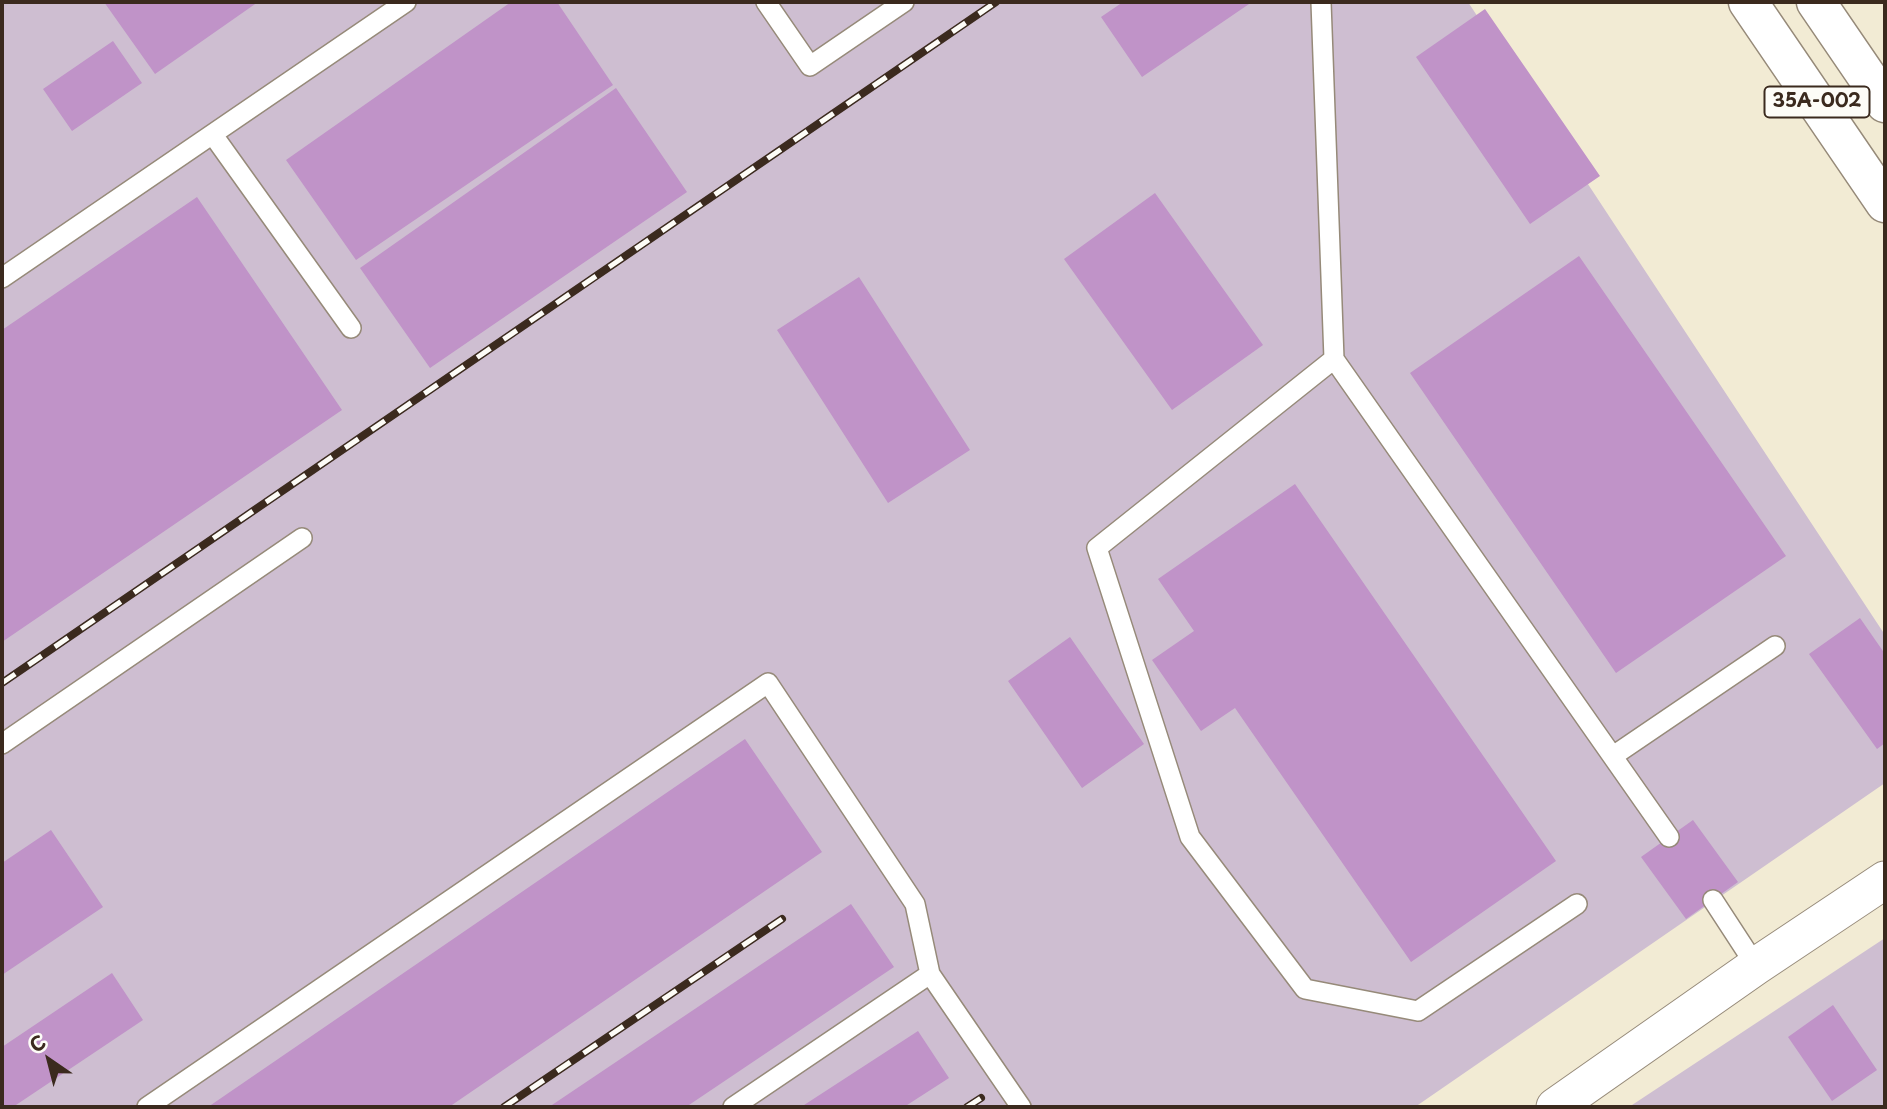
<!DOCTYPE html>
<meta charset="utf-8">
<style>
body{margin:0}
#map{position:relative;width:1887px;height:1109px;overflow:hidden;background:#f2ebd4;font-family:"Playpen Sans",sans-serif}
canvas{display:block}
.frame{position:absolute;inset:0;border:4px solid #3b2a1e;pointer-events:none}
.north{position:absolute;left:14px;top:1025px;width:70px;height:70px;-webkit-text-stroke:5px #fdfcf7;paint-order:stroke;rotate:325deg;font-size:19px;font-weight:700;line-height:28px;text-align:center;color:#3b2a1e}
.north::after{content:'';display:block;margin:auto;width:24px;height:32px;background:#3b2a1e;clip-path:polygon(50% 0,100% 100%,50% 72%,0 100%)}
</style>
<div id="map">
<canvas width="1887" height="1109"></canvas>
<div class="frame"></div>
<div class="north">С</div>
</div>
<script>
const ctx = document.querySelector('canvas').getContext('2d');
ctx.lineJoin = 'round';
function fill(path, color) { ctx.fillStyle = color; ctx.fill(path, 'evenodd'); }
const poly = rows => new Path2D(rows.map(r => 'M' + r).join(''));
function strokePath(path, color, width, dash) { ctx.strokeStyle = color; ctx.lineWidth = width; ctx.lineCap = dash ? 'butt' : 'round'; ctx.setLineDash(dash || []); ctx.stroke(path); }
function label(font, color, halo, rows, align = 'center') {
  ctx.font = font + ' "Playpen Sans",sans-serif'; ctx.lineWidth = 6; ctx.setLineDash([]); ctx.textBaseline = 'middle'; ctx.strokeStyle = halo; ctx.fillStyle = color; for (const [text, x, y, turn = 0] of rows) {
    ctx.save(); ctx.translate(x, y); ctx.rotate((+turn || 0) * Math.PI / 180); ctx.textAlign = isNaN(turn) ? turn : align; if (halo) ctx.strokeText(text, 0, 0); ctx.fillText(text, 0, 0); ctx.restore();
  }
}
fill(poly([
 [2,2,1468,2,1885,635,1885,783,1415,1107,2,1107],
 [1885,938,1885,1107,1629,1107]
]), '#cebed1');
fill(poly([
 [104,2,258,2,155,74],
 [511,2,557,2,613,85,356,260,286,160],
 [1123,2,1252,2,1142,77,1101,17],
 [1485,9,1600,176,1530,224,1416,57],
 [113,41,142,83,72,131,43,89],
 [616,88,687,192,430,368,360,268],
 [1155,193,1263,345,1172,410,1064,259],
 [197,197,342,410,2,642,2,330],
 [1579,256,1786,556,1616,673,1410,373],
 [859,277,970,450,888,503,777,330],
 [1295,484,1556,861,1411,962,1235,708,1201,731,1152,660,1194,631,1158,579],
 [1860,618,1885,654,1885,743,1877,749,1809,654],
 [1070,637,1144,744,1082,788,1008,681],
 [745,739,822,852,449,1107,208,1107],
 [1693,820,1738,882,1686,919,1641,857],
 [51,830,103,907,2,975,2,863],
 [851,904,894,967,686,1107,549,1107],
 [112,973,143,1020,13,1107,2,1107,2,1047],
 [1833,1005,1877,1070,1832,1101,1788,1037],
 [918,1031,949,1078,904,1107,801,1107]
]), '#c093c8');
const lane = poly([
 [766,2,810,66,904,2],
 [1321,2,1334,359,1669,837],
 [213,135,351,328],
 [2,278,406,2],
 [1334,359,1097,548,1190,837,1305,989,1418,1011,1577,904],
 [2,744,302,538],
 [1613,756,1775,646],
 [1713,900,1756,966],
 [147,1107,768,683,915,904,930,974],
 [733,1107,930,974,1021,1107]
]);
const street = poly([
 [1555,1107,1756,966,1885,880]
]);
const primary = poly([
 [1748,2,1885,203],
 [1816,2,1885,103]
]);
strokePath(lane, '#968a79', 22);
strokePath(street, '#968a79', 39);
strokePath(primary, '#968a79', 41);
strokePath(lane, '#fff', 19);
strokePath(street, '#fff', 37);
strokePath(primary, '#fff', 38);
const rail = poly([
 [2,683,996,2],
 [504,1107,782,919],
 [967,1107,981,1098]
]);
strokePath(rail, '#3b2a1e', 8);
strokePath(rail, '#fdfcf7', 5, [16]);
for (const [x, y, w] of [
 [1817,102,105]
]) { const box = new Path2D(); box.roundRect(x - w / 2, y - 15.5, w, 31, 5); ctx.fillStyle = '#fdfcf7'; ctx.fill(box); strokePath(box, '#3b2a1e', 2); }
label('bold 19px', '#3b2a1e', null, [
 ["35А-002",1817,102]
]);
</script>
